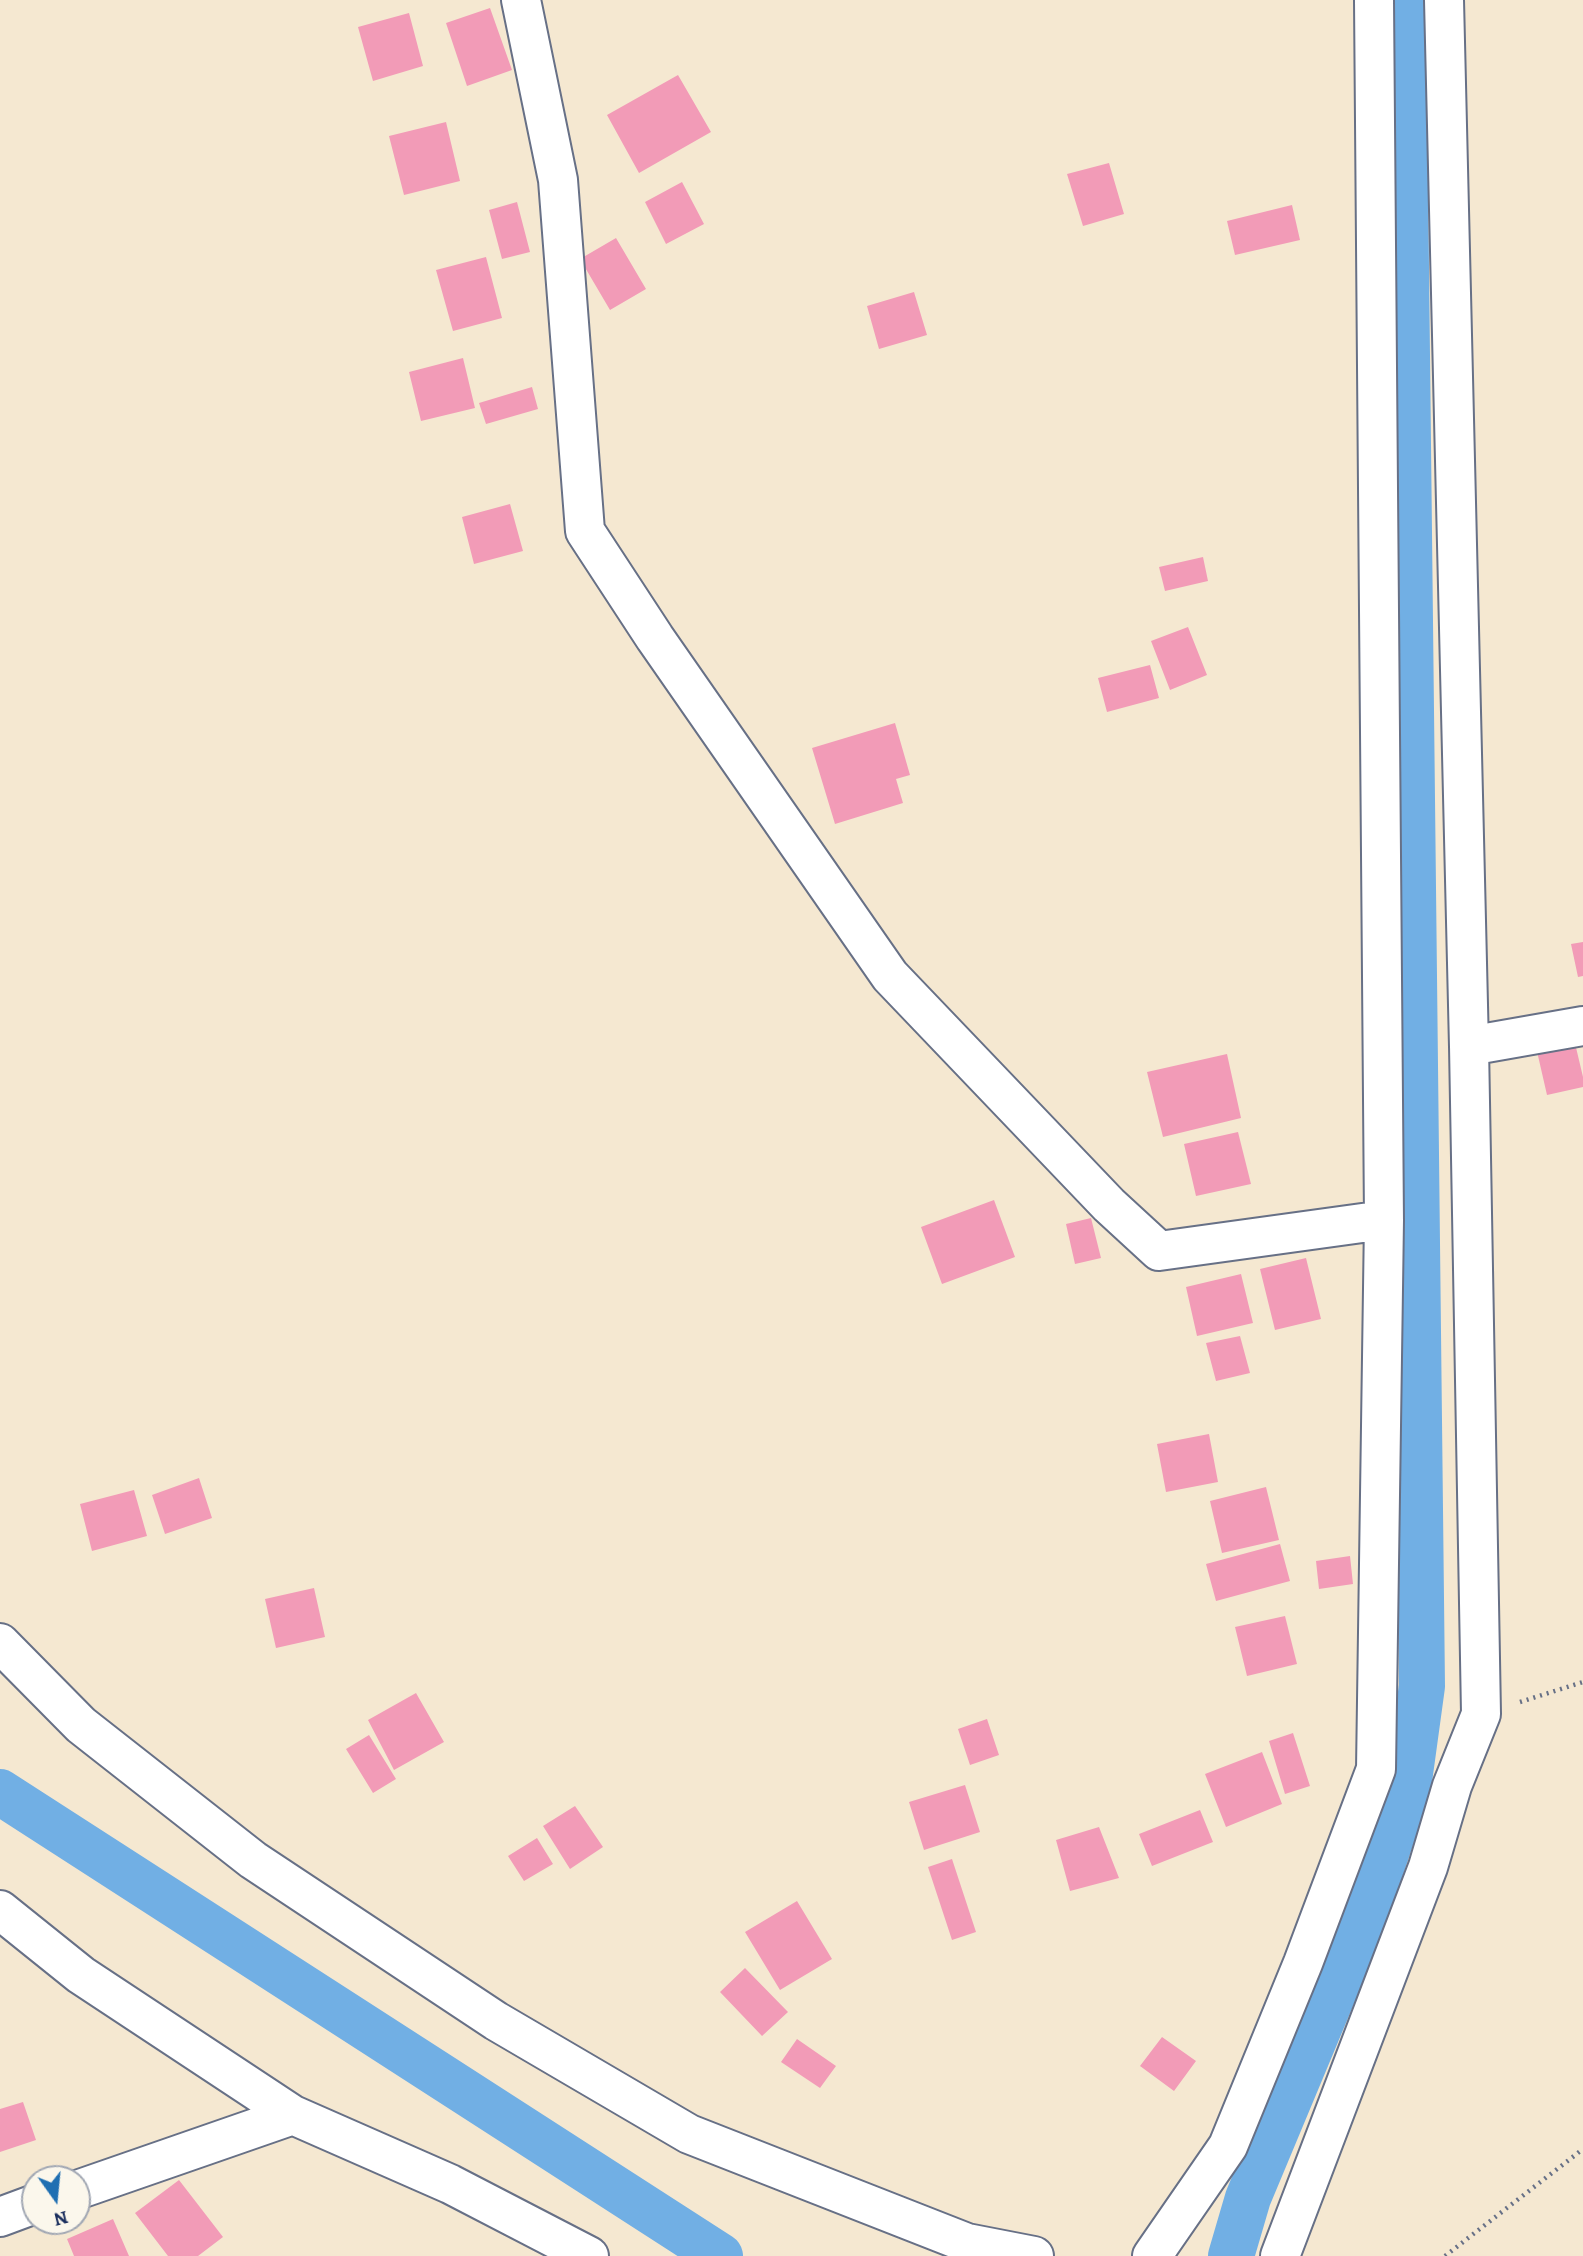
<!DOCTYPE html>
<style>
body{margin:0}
#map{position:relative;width:1583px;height:2256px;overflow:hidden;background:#f5e8d1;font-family:Alegreya,serif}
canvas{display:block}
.north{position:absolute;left:21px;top:2165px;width:70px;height:70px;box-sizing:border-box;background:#fbf7ec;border:2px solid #a1a7b3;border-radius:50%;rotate:165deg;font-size:19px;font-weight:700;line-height:28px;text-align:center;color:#1b2f5e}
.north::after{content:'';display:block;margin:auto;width:24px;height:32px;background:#1f6fb2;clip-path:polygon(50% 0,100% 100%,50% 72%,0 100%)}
</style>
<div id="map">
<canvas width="1583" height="2256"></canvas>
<div class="north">N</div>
</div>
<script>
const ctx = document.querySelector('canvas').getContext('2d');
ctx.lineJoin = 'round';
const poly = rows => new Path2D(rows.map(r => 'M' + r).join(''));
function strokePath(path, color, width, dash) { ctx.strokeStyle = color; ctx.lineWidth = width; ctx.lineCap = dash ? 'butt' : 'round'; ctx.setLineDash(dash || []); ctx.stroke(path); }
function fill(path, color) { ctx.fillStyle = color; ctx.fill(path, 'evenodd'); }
strokePath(poly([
 [0,1792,720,2256],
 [1231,2256,1248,2198,1362,1925,1408,1788,1422,1686,1403,0]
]), '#71afe4', 46);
fill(poly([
 [490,8,512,70,467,86,446,23],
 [409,13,423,66,373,81,358,27],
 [678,75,711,132,639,173,607,115],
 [446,122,460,181,404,195,389,136],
 [1109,163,1124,214,1083,226,1067,174],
 [682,182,704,224,666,244,645,202],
 [517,202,530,252,502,259,489,210],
 [1292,205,1300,240,1235,255,1227,221],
 [616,238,646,289,610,310,580,259],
 [486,257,502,318,453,331,436,270],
 [914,292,927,335,879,349,867,306],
 [463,358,475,408,421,421,409,372],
 [532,387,538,409,486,424,479,403],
 [510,504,523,551,474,564,462,517],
 [1203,557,1208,581,1165,591,1159,567],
 [1188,627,1207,675,1170,690,1151,641],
 [1150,665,1159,698,1107,712,1098,678],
 [895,723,910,775,896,779,903,803,835,824,812,748],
 [1583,942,1583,976,1578,977,1571,944],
 [1574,1039,1583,1077,1583,1087,1547,1095,1536,1047],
 [1227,1054,1241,1118,1163,1137,1147,1072],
 [1238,1132,1251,1184,1196,1196,1184,1144],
 [994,1200,1015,1257,942,1284,921,1227],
 [1091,1218,1101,1258,1075,1264,1066,1224],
 [1306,1258,1321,1319,1275,1330,1260,1269],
 [1241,1274,1253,1323,1197,1336,1186,1287],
 [1240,1336,1250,1373,1216,1381,1206,1343],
 [1209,1434,1218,1482,1166,1492,1157,1444],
 [199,1478,212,1518,165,1534,152,1495],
 [1266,1487,1279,1540,1222,1553,1210,1501],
 [134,1490,147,1536,92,1551,80,1504],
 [1280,1544,1290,1581,1216,1601,1206,1564],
 [1350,1556,1353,1584,1319,1589,1316,1561],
 [314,1588,325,1637,276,1648,265,1599],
 [1285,1616,1297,1664,1247,1676,1235,1627],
 [416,1693,444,1742,394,1770,368,1720],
 [987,1719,999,1755,970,1765,958,1729],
 [1293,1733,1310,1786,1285,1794,1269,1741],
 [369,1735,396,1779,373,1793,346,1749],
 [1262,1752,1282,1804,1226,1827,1205,1774],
 [965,1785,980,1832,924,1850,909,1802],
 [575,1806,603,1847,570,1869,543,1826],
 [1200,1810,1213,1842,1152,1866,1139,1834],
 [1099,1827,1119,1878,1070,1891,1056,1840],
 [537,1838,553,1864,524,1881,508,1856],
 [952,1859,976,1932,952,1940,928,1867],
 [797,1901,832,1959,780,1990,745,1932],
 [745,1968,788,2012,762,2036,720,1992],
 [1162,2037,1196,2061,1174,2091,1140,2066],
 [797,2039,836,2066,820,2088,781,2062],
 [23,2102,36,2140,0,2152,0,2109],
 [179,2180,223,2237,198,2256,168,2256,135,2213],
 [113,2219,129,2256,74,2256,67,2239]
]), '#f29bb7');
const minor = poly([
 [521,0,558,180,585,531,655,638,890,976,1109,1205,1159,1251,1384,1220],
 [1469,1046,1583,1026],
 [0,1643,81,1725,253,1860,496,2021,689,2134,967,2243,1034,2256],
 [0,1910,81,1975,293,2115,450,2184,589,2256],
 [77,2190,293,2115],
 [0,2217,35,2204],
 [1152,2256,1228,2146,1303,1963,1376,1769,1384,1220,1374,0],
 [1280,2256,1428,1867,1452,1786,1481,1714,1469,1046,1444,0]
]);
strokePath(minor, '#677086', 42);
strokePath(poly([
 [1520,1702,1583,1682],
 [1445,2256,1583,2149]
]), '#677086', 4.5, [2, 5]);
strokePath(minor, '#fff', 38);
</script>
